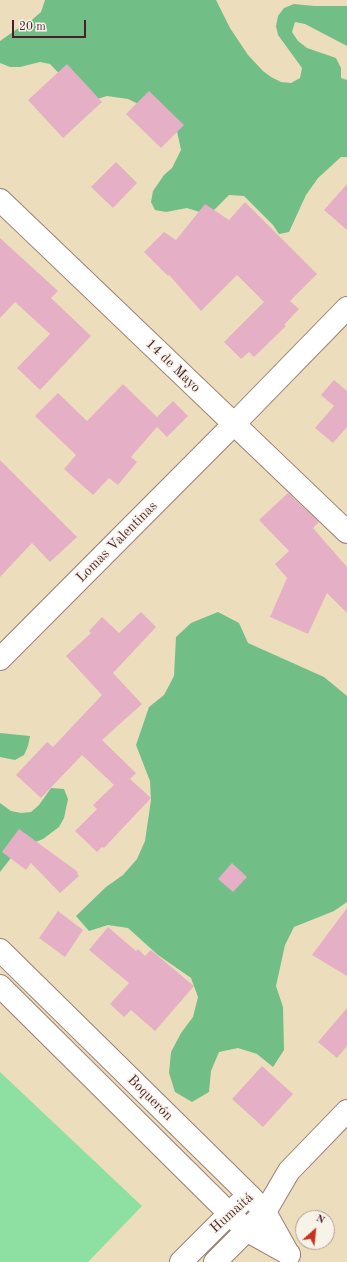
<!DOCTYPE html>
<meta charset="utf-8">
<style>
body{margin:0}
#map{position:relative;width:347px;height:1262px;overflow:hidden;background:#ecdebc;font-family:"Old Standard TT",serif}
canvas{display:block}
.north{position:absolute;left:295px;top:1210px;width:40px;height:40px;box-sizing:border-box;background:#f7f3e8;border:1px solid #b29e9c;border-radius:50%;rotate:27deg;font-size:11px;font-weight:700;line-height:16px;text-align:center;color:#4a1f2b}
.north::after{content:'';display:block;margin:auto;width:14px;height:18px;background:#c8321e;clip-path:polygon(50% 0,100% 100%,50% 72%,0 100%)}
.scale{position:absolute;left:12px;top:20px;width:74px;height:18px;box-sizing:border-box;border:2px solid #4a1f2b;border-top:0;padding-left:5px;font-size:12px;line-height:14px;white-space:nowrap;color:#4a1f2b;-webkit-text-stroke:3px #f7f3e8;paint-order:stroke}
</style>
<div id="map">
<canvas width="347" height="1262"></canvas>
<div class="north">N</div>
<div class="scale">20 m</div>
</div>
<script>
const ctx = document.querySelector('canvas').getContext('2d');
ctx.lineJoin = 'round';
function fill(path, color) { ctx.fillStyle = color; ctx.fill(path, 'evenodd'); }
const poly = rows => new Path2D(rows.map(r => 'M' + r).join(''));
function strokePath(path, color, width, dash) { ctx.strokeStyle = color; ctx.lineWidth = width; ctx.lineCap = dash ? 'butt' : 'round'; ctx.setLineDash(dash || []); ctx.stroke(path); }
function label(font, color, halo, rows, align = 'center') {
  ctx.font = font + ' "Old Standard TT",serif'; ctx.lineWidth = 3; ctx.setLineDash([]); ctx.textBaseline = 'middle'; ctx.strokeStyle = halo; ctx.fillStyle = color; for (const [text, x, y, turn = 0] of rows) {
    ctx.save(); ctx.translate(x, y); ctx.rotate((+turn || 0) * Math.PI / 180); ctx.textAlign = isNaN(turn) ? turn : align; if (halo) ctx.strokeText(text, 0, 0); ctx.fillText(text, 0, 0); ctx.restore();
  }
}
fill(poly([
 [0,1072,142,1206,88,1262,0,1262]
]), '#8de0a1');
fill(poly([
 [45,0,216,0,230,28,248,55,263,71,271,77,281,82,291,83,300,78,302,68,278,35,276,26,278,16,284,8,294,4,314,6,347,6,347,46,305,24,295,22,292,32,298,41,307,48,336,58,341,68,341,78,347,80,347,157,341,157,318,178,306,195,289,232,279,234,273,225,244,196,229,195,215,209,206,214,187,208,166,212,155,210,151,202,153,191,164,175,172,168,181,150,177,131,155,112,128,99,107,96,97,99,71,86,50,64,40,62,20,67,10,67,0,63,0,41,17,29,26,25,41,12],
 [218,612,239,623,248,643,324,677,347,696,347,902,334,911,294,927,285,945,276,986,283,1007,284,1050,273,1067,257,1054,238,1048,219,1052,211,1071,209,1092,192,1102,175,1092,169,1073,171,1052,181,1033,193,1017,198,997,191,978,158,955,128,928,108,925,89,931,76,916,106,887,123,875,137,859,145,841,151,800,150,781,136,745,149,707,164,695,174,676,176,637,191,623],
 [0,733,30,736,28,746,24,755,15,760,0,757],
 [51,788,64,789,68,799,64,818,59,827,43,839,23,847,14,854,0,872,0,803,11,811,21,813,31,812,39,805]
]), '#72be87');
fill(poly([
 [67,64,102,102,63,138,28,100],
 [149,91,184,125,161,148,126,114],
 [116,162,137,183,113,208,91,187],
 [347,184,347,230,324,210],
 [245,202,317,274,290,301,299,309,284,325,286,326,254,357,249,352,241,359,224,342,264,302,237,275,201,311,169,275,168,276,144,252,164,232,176,240,205,204,229,220],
 [0,238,58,291,51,298,91,336,40,390,17,368,50,334,15,302,0,318],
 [334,380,347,391,347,427,333,443,315,428,334,406,321,395],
 [123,384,157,417,173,401,188,416,167,437,157,427,131,457,137,462,118,485,109,478,93,495,64,469,76,455,35,416,58,393,87,421],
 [0,460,77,537,50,562,32,543,0,577],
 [288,493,319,522,313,528,347,567,347,613,327,593,308,634,270,617,287,578,275,564,289,551,259,520],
 [141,612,156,627,113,673,142,704,102,740,136,773,130,779,151,798,104,848,102,847,97,852,75,831,97,809,93,805,114,785,82,755,41,798,16,775,47,742,53,747,102,695,66,656,91,633,89,631,102,617,119,633],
 [19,829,78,872,77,873,79,876,60,893,31,863,26,870,2,852],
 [232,863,247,877,233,892,218,879],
 [347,908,347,976,312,955],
 [58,911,83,930,65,957,39,938],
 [108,927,136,951,138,949,145,956,151,950,194,986,155,1031,131,1010,124,1017,110,1004,129,983,89,950],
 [347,1008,347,1046,337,1058,318,1042],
 [262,1066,293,1094,263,1127,232,1099]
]), '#e5b0c5');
const minor = poly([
 [0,659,234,424],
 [0,950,249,1195,265,1212,289,1255],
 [0,986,246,1230,289,1254],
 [181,1262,241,1202],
 [215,1262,265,1212,289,1171,347,1111]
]);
const tertiary = poly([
 [0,200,347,532],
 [234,424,347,308]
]);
strokePath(minor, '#9b7e74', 24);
strokePath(tertiary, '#9b7e74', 24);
strokePath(minor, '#fff', 22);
strokePath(tertiary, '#fff', 22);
label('14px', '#4a1f2b', '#f7f3e8', [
 ["14 de Mayo",173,366,44],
 ["Lomas Valentinas",117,542,-45],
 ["Boquerón",150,1098,45],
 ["Humaitá",232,1213,-42]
]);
</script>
